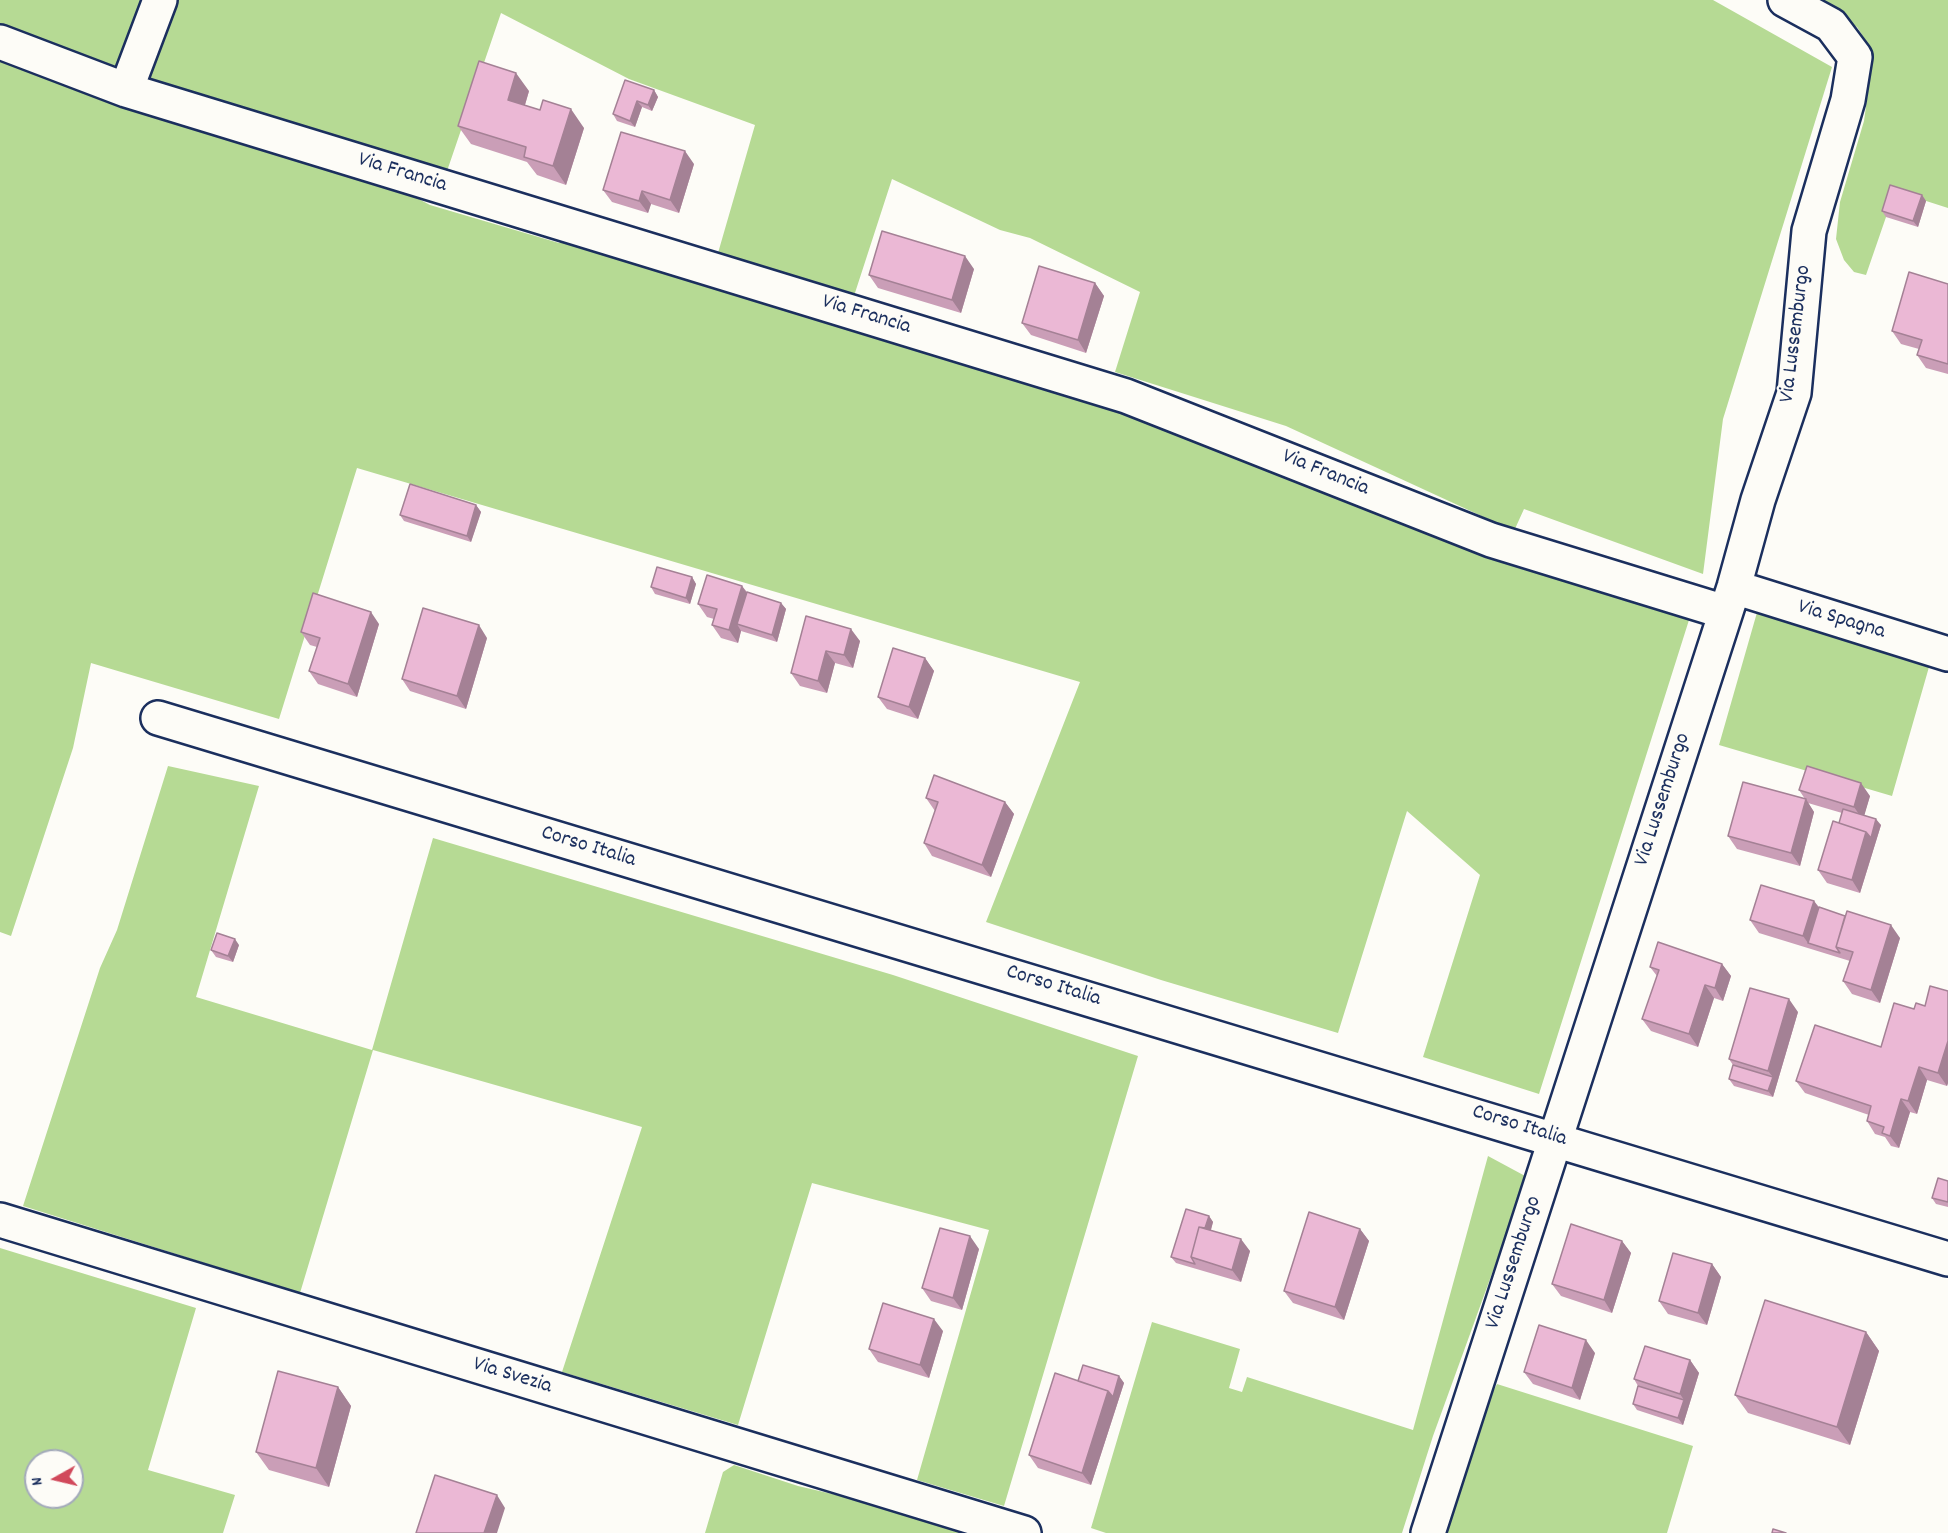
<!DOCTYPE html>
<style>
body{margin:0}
#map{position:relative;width:1948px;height:1533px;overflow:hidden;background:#fdfcf7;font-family:Dekko,sans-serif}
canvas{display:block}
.north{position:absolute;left:24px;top:1449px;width:60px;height:60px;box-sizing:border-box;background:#fdfcf7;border:2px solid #a3aaba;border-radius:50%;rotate:262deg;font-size:16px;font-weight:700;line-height:24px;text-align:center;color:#1b2f5e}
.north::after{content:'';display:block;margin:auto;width:21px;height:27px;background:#d1495b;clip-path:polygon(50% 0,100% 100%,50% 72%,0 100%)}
</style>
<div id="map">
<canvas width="1948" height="1533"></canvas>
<div class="north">N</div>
</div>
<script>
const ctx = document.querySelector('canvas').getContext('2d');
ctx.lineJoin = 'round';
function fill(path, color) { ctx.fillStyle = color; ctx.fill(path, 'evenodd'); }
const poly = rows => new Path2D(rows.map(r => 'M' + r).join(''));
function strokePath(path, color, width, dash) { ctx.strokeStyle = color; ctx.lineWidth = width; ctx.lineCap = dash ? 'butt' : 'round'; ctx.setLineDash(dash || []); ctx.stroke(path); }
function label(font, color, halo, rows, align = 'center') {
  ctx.font = font + ' Dekko,sans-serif'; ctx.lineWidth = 4.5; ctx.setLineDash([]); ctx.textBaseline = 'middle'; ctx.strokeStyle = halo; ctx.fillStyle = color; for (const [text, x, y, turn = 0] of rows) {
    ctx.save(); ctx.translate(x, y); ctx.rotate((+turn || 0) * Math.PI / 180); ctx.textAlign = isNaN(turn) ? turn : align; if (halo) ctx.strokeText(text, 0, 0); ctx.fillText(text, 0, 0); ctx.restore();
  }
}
fill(poly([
 [0,0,150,0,122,65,111,69,0,27],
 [169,0,1713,0,1832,67,1723,419,1703,574,1524,509,1514,531,1286,426,1115,372,1140,292,1030,238,1000,230,892,179,853,299,718,253,755,125,629,79,501,13,446,174,152,85,146,76],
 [1811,0,1948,0,1948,208,1895,191,1866,275,1854,272,1844,260,1836,239,1840,202,1864,121,1871,70,1868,44,1857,27],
 [0,55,400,189,430,205,559,243,570,236,680,269,837,325,1094,402,1497,557,1689,620,1539,1094,1423,1057,1480,875,1407,811,1338,1033,1161,980,986,922,1080,682,357,468,279,719,91,663,73,748,11,936,0,932],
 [1758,609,1931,660,1892,796,1719,745],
 [168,766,259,786,196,997,372,1050,433,838,893,975,1138,1056,1004,1506,917,1480,989,1230,812,1183,738,1425,562,1372,642,1127,373,1050,300,1293,23,1206,100,968,117,930],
 [1488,1156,1527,1177,1433,1436,1402,1533,1106,1533,1091,1528,1152,1322,1240,1349,1229,1388,1242,1392,1247,1377,1413,1430],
 [0,1248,196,1308,148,1470,235,1495,223,1533,0,1533],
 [36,1461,72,1461,72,1497,36,1497],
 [1497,1384,1693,1446,1667,1533,1443,1533,1471,1433],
 [734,1465,798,1486,905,1511,977,1533,705,1533,723,1472]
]), '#b6da94');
const street = poly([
 [0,42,126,90,1126,396,1491,540,1725,612],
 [126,90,160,0],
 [1734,587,1948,654],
 [158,718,1948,1259],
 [0,1220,1024,1533],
 [1428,1533,1734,587,1758,500,1794,393,1809,231,1848,100,1855,57,1831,25,1785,0]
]);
strokePath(street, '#1b2f5e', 38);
strokePath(street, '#fdfcf7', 33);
fill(poly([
 [654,90,658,97,652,111,642,107,635,127,617,121,613,114],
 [529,91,525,105,584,128,566,185,537,175,527,162,471,144,458,126],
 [694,164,679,213,651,204,648,213,612,202,603,190],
 [1922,195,1926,201,1918,227,1886,217,1882,211],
 [974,269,961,313,878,288,869,275],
 [1095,283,1104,296,1086,353,1031,335,1022,323],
 [1948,284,1948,374,1926,368,1917,355,1919,349,1901,344,1892,331],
 [476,505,481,512,471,542,404,521,400,515],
 [692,577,696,584,690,604,655,594,651,587],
 [742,586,747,592,781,603,786,609,777,642,741,631,738,643,721,638,712,625,714,619,707,617,698,604],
 [806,616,860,641,853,668,835,663,827,693,800,686,791,673],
 [379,624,357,697,318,684,309,671,317,647,310,645,301,632],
 [487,638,466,709,410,691,402,679],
 [925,658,934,671,918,719,887,709,878,697],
 [1799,790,1870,796,1864,815,1881,825,1860,893,1827,883,1818,870,1839,823,1842,813,1808,803,1814,812,1800,866,1737,849,1728,836,1805,799],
 [926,798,1005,802,1014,814,991,877,932,856,924,843,935,811],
 [1814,901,1819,907,1900,938,1880,1003,1852,994,1843,981,1850,961,1759,933,1750,920],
 [239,945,233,962,216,957,211,950],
 [1722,964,1731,976,1723,1001,1714,998,1698,1047,1651,1031,1642,1019,1657,976,1650,967],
 [1948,991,1948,1083,1947,1086,1927,1080,1917,1114,1910,1112,1899,1148,1891,1146,1885,1137,1875,1134,1867,1121,1869,1115,1805,1093,1796,1081,1881,1047,1914,1009,1925,1006],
 [1798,1012,1773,1097,1734,1086,1729,1079,1733,1065,1729,1059],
 [1948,1181,1948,1207,1936,1204,1932,1198],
 [1209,1216,1213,1222,1211,1230,1250,1251,1241,1282,1176,1263,1171,1257],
 [1360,1229,1369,1241,1344,1320,1293,1303,1284,1291],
 [1622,1241,1631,1253,1612,1313,1561,1296,1552,1284],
 [979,1249,962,1310,931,1301,922,1288],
 [1712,1264,1721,1277,1707,1325,1668,1314,1659,1301],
 [943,1331,929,1378,878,1362,869,1349],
 [1866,1332,1879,1351,1850,1445,1748,1413,1735,1395],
 [1595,1353,1580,1400,1533,1384,1524,1372],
 [1690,1360,1699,1373,1683,1425,1637,1410,1633,1404,1638,1386,1634,1379],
 [1119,1376,1124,1383,1091,1485,1038,1468,1029,1455,1078,1381],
 [338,1387,351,1406,329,1487,269,1470,256,1452]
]), '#ca9eb7');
fill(poly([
 [516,73,529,91,521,118,508,100],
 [654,90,658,97,652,111,648,105],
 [637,101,642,107,635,127,630,121],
 [571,109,584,128,566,185,553,166],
 [685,151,694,164,679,213,670,200],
 [642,191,651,204,648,213,639,201],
 [1922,195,1926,201,1918,227,1913,221],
 [965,256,974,269,961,313,952,300],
 [1095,283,1104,296,1086,353,1078,340],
 [476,505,481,512,471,542,467,536],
 [692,577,696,584,690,604,686,598],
 [742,586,751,599,737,624,741,631,738,643,729,630],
 [781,603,786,609,777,642,772,635],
 [371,612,379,624,357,697,348,684],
 [479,625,487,638,466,709,457,696],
 [851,629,860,641,853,668,844,655],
 [826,651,835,663,827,693,818,681],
 [925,658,934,671,918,719,909,707],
 [1861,783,1870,796,1863,820,1854,807],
 [1806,799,1814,812,1800,866,1791,853],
 [1005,802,1014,814,991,877,982,865],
 [1876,819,1881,825,1860,893,1852,880,1866,832],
 [1814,901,1823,914,1808,943,1803,936],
 [1891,925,1900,938,1880,1003,1871,990],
 [235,939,239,945,233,962,228,956],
 [1722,964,1731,976,1723,1001,1715,988],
 [1705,985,1714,998,1698,1047,1689,1034],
 [1789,999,1798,1012,1773,1097,1768,1091,1773,1077,1768,1071],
 [1948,1041,1948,1083,1947,1086,1938,1073],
 [1919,1067,1927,1080,1917,1114,1908,1101],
 [1901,1099,1910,1112,1899,1148,1890,1136],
 [1209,1216,1213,1222,1202,1261,1196,1259],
 [1360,1229,1369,1241,1344,1320,1335,1307],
 [970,1236,979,1249,962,1310,953,1298],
 [1241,1239,1250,1251,1241,1282,1232,1270],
 [1622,1241,1631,1253,1612,1313,1604,1300],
 [1712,1264,1721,1277,1707,1325,1698,1313],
 [934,1319,943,1331,929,1378,920,1365],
 [1866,1332,1879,1351,1850,1445,1837,1427],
 [1586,1340,1595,1353,1580,1400,1572,1388],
 [1690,1360,1699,1373,1683,1425,1678,1418,1684,1400,1680,1394],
 [1119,1376,1124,1383,1091,1485,1082,1473,1108,1391],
 [338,1387,351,1406,329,1487,316,1468],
 [497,1495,505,1508,497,1533,484,1533]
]), '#a48195');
const building = poly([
 [479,61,516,73,508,100,540,110,543,100,571,109,553,166,524,157,526,147,458,126,479,61],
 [625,80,654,90,648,105,637,101,630,121,613,114,625,80],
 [621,132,685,151,670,200,642,191,639,201,603,190,621,132],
 [1890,185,1922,195,1913,221,1882,211,1890,185],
 [882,231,965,256,952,300,869,275,882,231],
 [1039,266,1095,283,1078,340,1022,323,1039,266],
 [1909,272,1948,284,1948,364,1917,355,1922,340,1892,331,1909,272],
 [410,484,476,505,467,536,400,515,410,484],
 [657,567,692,577,686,598,651,587,657,567],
 [707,575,742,586,729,630,712,625,717,609,698,604,707,575],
 [747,592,781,603,772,635,737,624,747,592],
 [313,593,371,612,348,684,309,671,320,638,301,632,313,593],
 [423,608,479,625,457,696,402,679,423,608],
 [806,616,851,629,844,655,826,651,818,681,791,673,806,616],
 [893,648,925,658,909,707,878,697,893,648],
 [1807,766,1861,783,1854,807,1799,790,1807,766],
 [934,775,1005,802,982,865,924,843,938,802,926,798,934,775],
 [1743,782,1806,799,1791,853,1728,836,1743,782],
 [1843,809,1876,819,1871,838,1866,832,1839,823,1843,809],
 [1833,821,1866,832,1852,880,1818,870,1833,821],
 [1761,885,1814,901,1803,936,1750,920,1761,885],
 [1819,907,1845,916,1836,947,1840,953,1808,943,1819,907],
 [1847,911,1891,925,1871,990,1843,981,1853,952,1836,947,1847,911],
 [217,933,235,939,228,956,211,950,217,933],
 [1658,942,1722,964,1715,988,1705,985,1689,1034,1642,1019,1659,970,1650,967,1658,942],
 [1930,986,1948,991,1948,1041,1938,1073,1919,1067,1908,1101,1901,1099,1890,1136,1882,1133,1884,1127,1867,1121,1871,1106,1796,1081,1815,1025,1881,1047,1894,1003,1914,1009,1916,1003,1925,1006,1930,986],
 [1750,988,1789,999,1768,1071,1729,1059,1750,988],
 [1733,1065,1773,1077,1768,1091,1729,1079,1733,1065],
 [1938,1178,1948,1181,1948,1202,1932,1198,1938,1178],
 [1186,1209,1209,1216,1205,1228,1199,1227,1191,1257,1195,1264,1171,1257,1186,1209],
 [1309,1212,1360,1229,1335,1307,1284,1291,1309,1212],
 [1571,1224,1622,1241,1604,1300,1552,1284,1571,1224],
 [1199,1227,1241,1239,1232,1270,1191,1257,1199,1227],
 [940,1228,970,1236,953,1298,922,1288,940,1228],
 [1673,1253,1712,1264,1698,1313,1659,1301,1673,1253],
 [1765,1300,1866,1332,1837,1427,1735,1395,1765,1300],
 [883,1303,934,1319,920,1365,869,1349,883,1303],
 [1539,1325,1586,1340,1572,1388,1524,1372,1539,1325],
 [1645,1346,1690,1360,1680,1394,1634,1379,1645,1346],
 [1083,1365,1119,1376,1113,1397,1108,1391,1078,1381,1083,1365],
 [278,1371,338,1387,316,1468,256,1452,278,1371],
 [1055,1373,1108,1391,1082,1473,1029,1455,1055,1373],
 [1638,1386,1684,1400,1678,1418,1633,1404,1638,1386],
 [435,1475,497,1495,484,1533,416,1533,435,1475],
 [1773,1529,1786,1533,1772,1533,1773,1529]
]);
fill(building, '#ebb8d5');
strokePath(building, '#a48195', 1.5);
label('22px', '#1b2f5e', '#fdfcf7', [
 ["Via Francia",402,174,17],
 ["Via Francia",866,316,17],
 ["Via Lussemburgo",1797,334,-83],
 ["Via Francia",1325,474,22],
 ["Via Spagna",1841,621,17],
 ["Via Lussemburgo",1664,800,-72],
 ["Corso Italia",588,848,17],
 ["Corso Italia",1053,987,17],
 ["Corso Italia",1519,1127,17],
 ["Via Lussemburgo",1515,1263,-72],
 ["Via Svezia",512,1377,17]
]);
</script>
